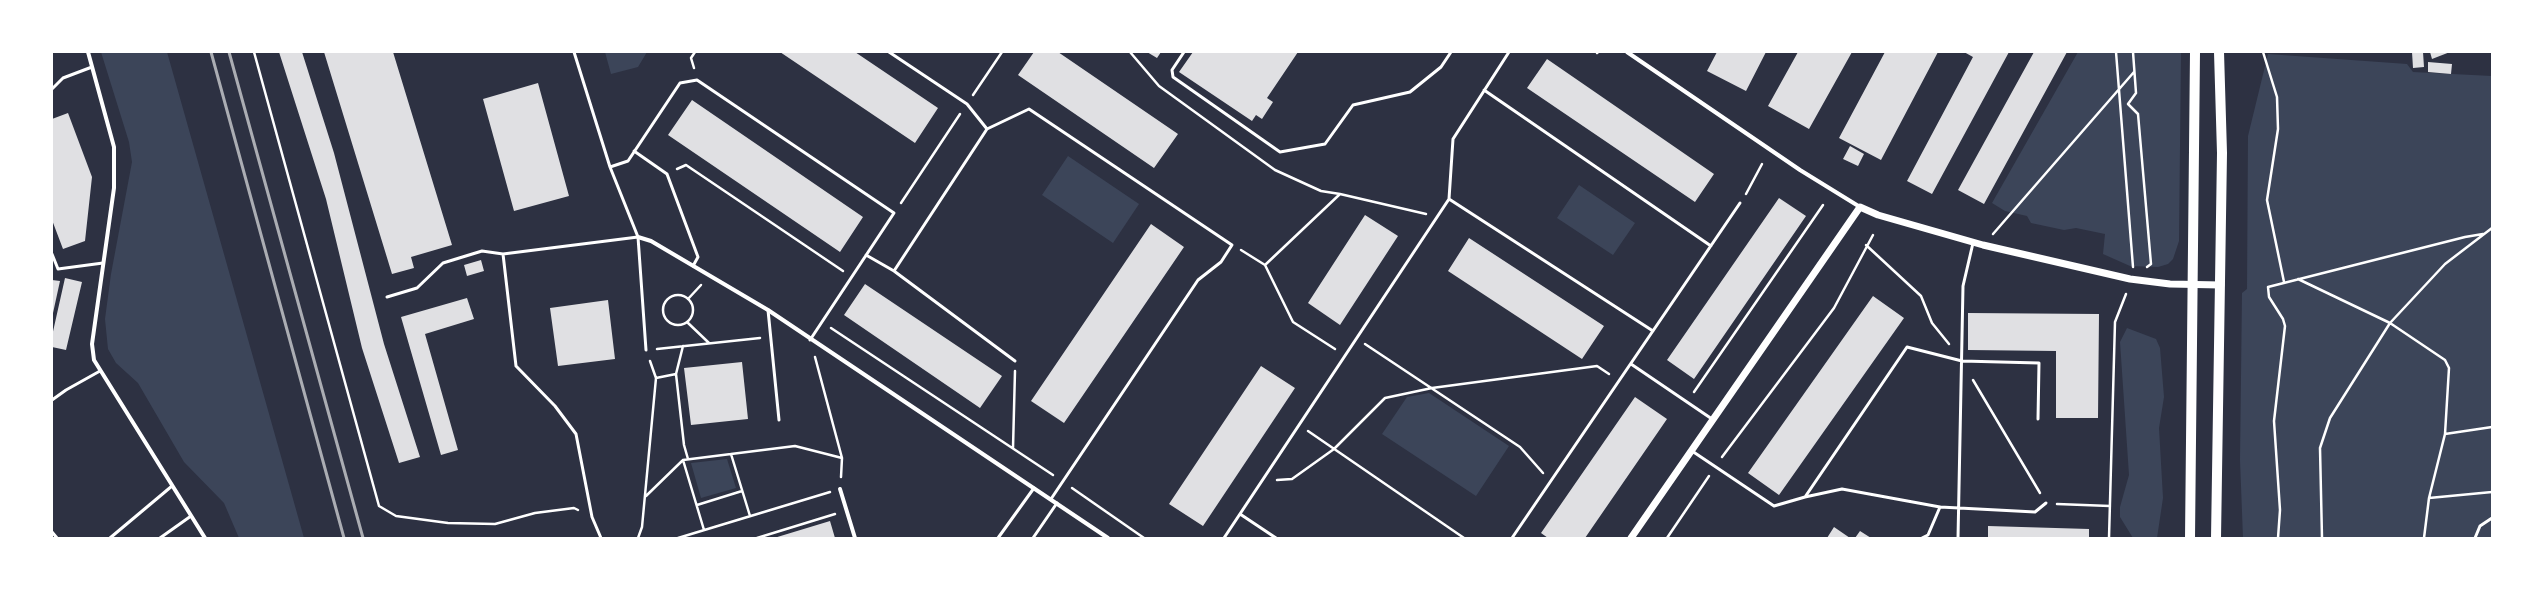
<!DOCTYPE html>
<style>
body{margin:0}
#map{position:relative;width:2544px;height:590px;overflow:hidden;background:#2d3142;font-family:"Golos Text",sans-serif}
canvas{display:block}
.frame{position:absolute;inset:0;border:53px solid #fff;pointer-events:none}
</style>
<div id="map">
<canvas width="2544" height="590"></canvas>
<div class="frame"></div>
</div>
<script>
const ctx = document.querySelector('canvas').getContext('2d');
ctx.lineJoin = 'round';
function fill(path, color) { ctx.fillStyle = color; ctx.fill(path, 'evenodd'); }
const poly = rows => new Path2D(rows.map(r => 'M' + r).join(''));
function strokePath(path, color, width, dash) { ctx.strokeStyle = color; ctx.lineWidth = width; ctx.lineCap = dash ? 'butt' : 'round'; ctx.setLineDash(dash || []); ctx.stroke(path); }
fill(poly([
 [101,52,167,52,304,538,239,538,224,503,184,462,138,383,116,363,108,349,105,319,111,274,132,162,129,142],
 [605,52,647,52,638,67,611,74],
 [2078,52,2181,52,2179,241,2173,259,2168,264,2158,267,2130,266,2103,254,2105,234,2076,228,2064,230,2031,223,2027,216,2005,211,1992,203],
 [2268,54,2407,64,2413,72,2492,76,2492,538,2243,538,2240,460,2242,293,2247,289,2248,136],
 [1068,156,1139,204,1113,243,1042,195],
 [1579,185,1635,223,1613,255,1557,218],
 [2127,328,2156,339,2160,348,2164,397,2159,428,2163,498,2157,538,2133,538,2120,517,2120,507,2129,475,2120,342],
 [1429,393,1509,446,1476,496,1382,434,1407,397],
 [727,459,736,488,701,498,691,463]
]), '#3c4559');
fill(poly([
 [279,52,302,52,334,153,384,344,420,457,399,463,362,348,326,199],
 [324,52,393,52,452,245,411,257,414,268,392,274],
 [780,52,855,52,938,108,915,143],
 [1034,52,1058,52,1178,134,1154,168,1018,75],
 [1147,52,1161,52,1157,58],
 [1193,52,1298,52,1267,98,1273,102,1262,119,1256,115,1252,121,1179,72],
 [1717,52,1766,52,1746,91,1707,71],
 [1798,52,1852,52,1809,129,1768,106],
 [1885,52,1938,52,1881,160,1839,138],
 [1964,52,2009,52,1932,194,1907,181,1973,57],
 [2034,52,2067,52,1984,204,1958,190],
 [2412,52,2423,52,2424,67,2413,68],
 [2430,52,2450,52,2432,59],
 [1547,59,1714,174,1695,202,1527,88],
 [2428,62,2452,64,2451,74,2428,72],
 [538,83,569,196,514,211,483,99],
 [692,100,863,217,840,252,668,135],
 [68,113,92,177,85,241,63,249,52,220,52,119],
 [1850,146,1864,154,1858,166,1843,159],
 [1779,198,1806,216,1694,379,1667,360],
 [1365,215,1398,236,1340,325,1308,303],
 [1151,224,1184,247,1064,423,1031,401],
 [1469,238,1604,326,1582,359,1448,271],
 [481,260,484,271,467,276,464,265],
 [65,278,82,282,66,350,52,347,52,336],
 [52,280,60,281,53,313,52,313],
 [865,284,1002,376,980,408,844,315],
 [1873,296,1904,318,1779,495,1748,473],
 [467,298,474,319,425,334,458,450,441,455,401,317],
 [608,300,615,359,558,366,550,308],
 [1968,313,2099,314,2098,418,2056,418,2056,351,1968,350],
 [742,362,748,419,691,425,684,368],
 [1261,366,1295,388,1203,526,1169,504],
 [1635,397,1667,419,1585,538,1548,538,1541,533],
 [830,521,835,538,774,538],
 [1988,526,2089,529,2089,538,1988,538],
 [1834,527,1850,538,1827,538],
 [1860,531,1871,538,1855,538]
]), '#e0e0e3');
strokePath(poly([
 [254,52,379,506,396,516,448,523,495,524,535,513,574,508,578,510],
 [1130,52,1159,86,1275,170,1321,191,1340,194],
 [2116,52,2133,267],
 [2133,52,2136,93,2128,104,2138,114,2151,264,2147,267],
 [2263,52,2277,97,2278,129,2267,200,2284,282],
 [1597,53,1598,52],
 [694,68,691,58,695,52],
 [973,95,1002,52],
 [677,169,686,165,843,271],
 [1746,194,1762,164],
 [901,203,960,114],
 [1993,234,2134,72],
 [1866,245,1921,296,1932,323,1949,344],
 [1241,250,1265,265,1293,322,1335,349],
 [1265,265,1340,194,1426,214],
 [2298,279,2390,323,2445,360,2449,368,2445,434,2429,498,2424,538],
 '663 310a15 15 0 1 1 30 0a15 15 0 1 1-30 0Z',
 [688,299,701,285],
 [687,322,709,343],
 [831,328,1053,475],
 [1365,344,1520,447,1543,473],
 [683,346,676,374,684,445,688,459],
 [657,349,760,338],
 [815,357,842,458,841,477],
 [656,378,676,374],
 [1973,380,2040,493],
 [1694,392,1823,205],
 [1308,431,1464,538],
 [2445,434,2492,427],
 [1013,448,1015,371],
 [731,454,750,516],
 [1722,457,1834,308,1873,235],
 [683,460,704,530],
 [1277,480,1292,479,1334,449,1385,398,1432,388,1597,366,1609,374],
 [1072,488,1144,538],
 [646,496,683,460,795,446,842,458],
 [2429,498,2492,492],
 [2057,504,2110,506],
 [697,505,742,491],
 [638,538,642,527,656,378,650,361],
 [678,538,830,492],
 [757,538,835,514],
 [1667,538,1709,476],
 [2109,538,2115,322,2126,294],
 [2278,538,2280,510,2274,421,2285,326,2283,319,2269,297,2268,287,2465,237,2483,234],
 [2322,538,2320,448,2330,418,2390,323,2445,264,2492,228]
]), '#fff', 2.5);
strokePath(poly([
 [574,52,610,167,638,237,646,350],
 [1184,52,1172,70,1173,77,1280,152,1325,144,1353,105,1410,92,1441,67,1451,52],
 [52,89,63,78,92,67],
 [1484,90,1711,246],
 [987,129,1029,109,1232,245,1221,262,1198,280,1051,499],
 [634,151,667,174,698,257,693,266],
 [610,167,628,161,680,83,697,80,894,213,810,340],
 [1449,199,1653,331],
 [52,254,58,269,103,263],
 [503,254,516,366,555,406,576,434,592,517,601,538],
 [866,255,894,271,987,129,967,104,889,52],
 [894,271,1015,361],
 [387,297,417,288,443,263,482,251,503,254,638,237],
 [768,310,779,420],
 [1631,364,1712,419],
 [52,400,66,390,100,371],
 [1692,451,1774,506,1805,497,1907,347,1962,361,2039,363,2038,419],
 [1805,497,1842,489,1940,507,2035,512,2046,503],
 [1240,514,1276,538],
 [52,532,57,538],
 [110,538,172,486],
 [160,538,191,516],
 [998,538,1034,488],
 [1033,538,1057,503],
 [1224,538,1449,199,1453,139,1509,52],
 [1512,538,1740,203],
 [1922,538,1928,535,1940,507],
 [1958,538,1963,286,1973,243],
 [2475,538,2480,526,2492,518]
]), '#fff', 3);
strokePath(poly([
 [88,52,114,147,114,188,92,344,94,360,205,538],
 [1627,52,1800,170,1860,207],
 [638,237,651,241,768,310,1108,538],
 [840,489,855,538]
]), '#fff', 4);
strokePath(poly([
 [1631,538,1860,207,1878,215,1983,245,2130,279,2170,284,2221,285]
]), '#fff', 7);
strokePath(poly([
 [2190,538,2195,52],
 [2216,538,2222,153,2219,52]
]), '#fff', 10);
strokePath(poly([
 [211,52,344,538],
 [229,52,363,538]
]), '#abadb3', 3);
</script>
